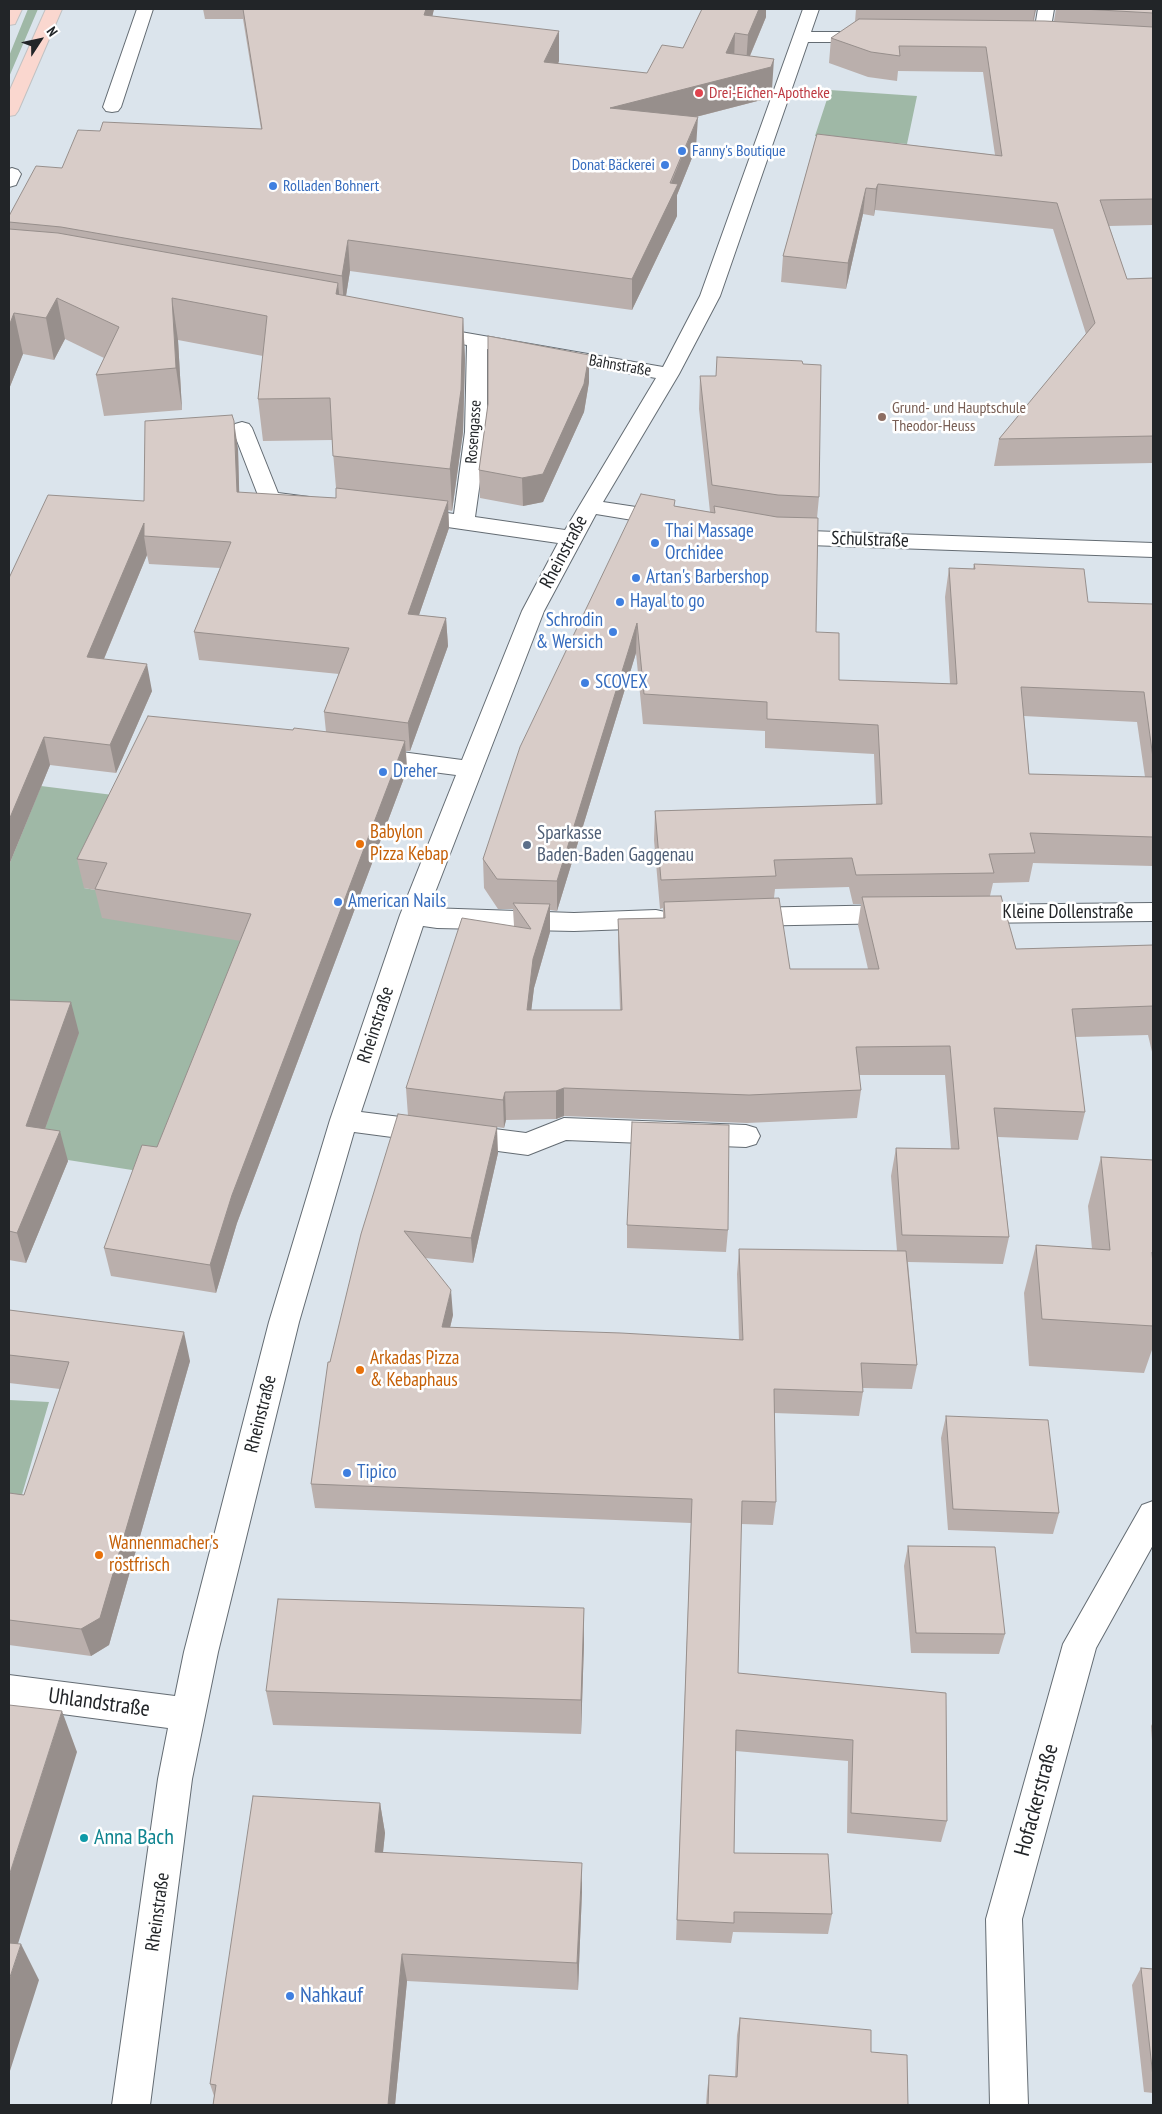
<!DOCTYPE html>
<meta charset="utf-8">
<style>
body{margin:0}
#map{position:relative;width:1162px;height:2114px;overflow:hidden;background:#dbe4ec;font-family:"PT Sans Narrow",sans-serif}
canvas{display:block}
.frame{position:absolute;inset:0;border:10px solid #222528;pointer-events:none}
.north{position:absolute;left:15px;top:15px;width:50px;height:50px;-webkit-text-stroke:4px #fff;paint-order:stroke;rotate:55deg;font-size:14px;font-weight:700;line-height:20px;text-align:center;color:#222528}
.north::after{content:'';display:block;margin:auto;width:18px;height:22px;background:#222528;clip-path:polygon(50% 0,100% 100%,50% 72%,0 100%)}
</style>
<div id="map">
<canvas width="1162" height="2114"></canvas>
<div class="frame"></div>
<div class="north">N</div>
</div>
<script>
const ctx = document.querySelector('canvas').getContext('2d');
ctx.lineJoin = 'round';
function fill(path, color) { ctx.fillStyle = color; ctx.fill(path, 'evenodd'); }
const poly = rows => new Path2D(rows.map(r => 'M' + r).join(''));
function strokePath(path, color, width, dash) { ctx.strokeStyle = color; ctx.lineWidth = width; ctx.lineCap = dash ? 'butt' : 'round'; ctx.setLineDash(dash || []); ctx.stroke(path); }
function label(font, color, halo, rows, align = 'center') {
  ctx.font = font + ' "PT Sans Narrow",sans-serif'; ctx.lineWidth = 5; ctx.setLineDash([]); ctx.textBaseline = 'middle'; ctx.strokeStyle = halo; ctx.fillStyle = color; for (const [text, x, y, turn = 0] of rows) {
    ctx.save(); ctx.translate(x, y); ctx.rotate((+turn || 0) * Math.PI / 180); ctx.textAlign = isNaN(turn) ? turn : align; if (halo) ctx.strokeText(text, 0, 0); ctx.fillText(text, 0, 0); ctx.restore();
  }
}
fill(poly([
 [28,9,38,9,9,77,9,56],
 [830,90,917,96,907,144,815,136],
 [41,786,161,801,84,888,113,893,256,944,164,1175,36,1155,9,1031,9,865],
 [9,1400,49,1402,16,1515,9,1514]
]), '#9fb8a6');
const minor = poly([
 [137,9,153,9,121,107,118,111,112,112,106,111,103,107,137,9],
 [803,9,819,9,811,32,869,32,875,33,877,37,875,41,869,42,808,42,720,296,679,374,603,502,669,512,677,514,680,519,677,524,669,526,596,514,544,611,429,908,574,913,656,910,665,912,669,919,665,926,656,928,574,931,437,928,423,926,361,1112,526,1133,564,1118,746,1125,756,1128,760,1136,756,1144,746,1147,566,1140,528,1155,354,1132,299,1322,218,1652,192,1779,150,2105,112,2105,158,1779,168,1728,9,1707,9,1675,175,1696,184,1652,269,1322,330,1120,400,915,456,775,371,764,362,762,359,756,362,750,371,748,462,760,522,611,558,543,413,522,405,520,402,515,405,510,413,508,454,514,465,432,467,345,419,336,416,332,419,328,426,326,663,367,700,296,803,9],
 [487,349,656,378,565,530,475,517,487,432,487,349],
 [1038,9,1054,9,1049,39,1047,43,1041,44,1035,43,1033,39,1038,9],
 [12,168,18,170,21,174,16,185,9,187,9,169,12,168],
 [242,422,249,424,252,428,278,493,309,497,312,502,309,507,301,509,261,503,232,428,235,424,242,422],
 [780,530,1153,543,1153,557,780,544,772,542,769,537,772,532,780,530],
 [1153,903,1153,921,969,923,960,921,956,914,960,907,969,905,1153,903],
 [896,905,905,907,909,914,905,921,896,923,744,926,735,924,731,917,735,910,744,908,896,905],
 [1153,1501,1153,1545,1096,1648,1022,1919,1028,2105,990,2105,986,1919,1063,1644,1142,1505,1153,1501]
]);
const major = poly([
 [9,9,22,9,15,24,9,25,9,9],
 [46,9,62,9,18,111,15,115,9,116,9,92,46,9]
]);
strokePath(minor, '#646c73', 2);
strokePath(major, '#c1c2c3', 2);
fill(minor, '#fff');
fill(major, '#fad7cf');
fill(poly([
 [203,9,434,9,432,16,559,61,558,64,647,73,683,48,702,9,766,9,766,17,750,56,772,89,769,98,696,117,696,148,677,195,677,216,632,310,350,271,346,296,463,318,465,359,463,432,452,511,448,510,449,528,419,615,446,618,448,646,410,751,406,751,407,770,237,1223,216,1293,111,1276,104,1248,157,1147,241,941,102,918,95,890,84,888,77,859,293,730,326,732,324,712,339,674,199,660,194,632,220,568,149,564,147,555,104,659,152,691,116,773,50,765,9,865,9,578,238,449,239,493,336,498,336,488,332,440,263,441,258,399,263,356,178,340,182,410,104,416,96,375,104,358,65,339,54,360,23,354,9,389,9,216,62,168,100,131,261,129,243,19,205,19],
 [856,9,1036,9,1034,21,1054,21,1056,9,1153,9,1153,225,1109,226,1127,279,1153,278,1153,463,994,466,999,439,1086,334,1053,229,875,210,874,216,863,214,846,289,781,282,783,256,817,134,995,155,983,72,898,71,897,81,868,77,829,63,831,38,855,22],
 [717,357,819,497,817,518,816,632,839,680,950,684,945,597,949,568,973,569,974,564,1088,602,1153,604,1153,866,1033,863,1029,882,993,883,990,896,1016,949,1153,945,1153,1056,1148,1035,1075,1037,1085,1112,1078,1140,998,1137,1009,1237,1003,1264,908,1262,917,1365,912,1389,863,1388,863,1392,859,1416,774,1413,776,1502,773,1525,741,1524,738,1673,946,1693,947,1821,941,1842,847,1833,848,1761,736,1751,734,1853,832,1914,828,1934,733,1932,731,1943,676,1940,691,1523,315,1508,311,1484,330,1362,408,1116,406,1088,514,926,513,909,498,909,484,888,483,859,675,506,710,512,699,409,700,376,716,376],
 [636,653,643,724,765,731,765,748,874,754,876,804,655,811,654,840,660,909,663,908,663,918,618,919,618,947,620,1010,531,1010,534,988,550,932,550,910,557,911],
 [1024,716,1137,722,1145,777,1029,774],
 [849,887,853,904,861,904,858,925,868,969,790,969,774,898,775,889],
 [859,1075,945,1075,951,1149,896,1148,891,1176,897,1251,739,1249,737,1274,739,1340,450,1328,453,1315,425,1258,473,1263,498,1153,489,1126,504,1128,506,1120,556,1119,564,1116,747,1123,857,1118,861,1090],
 [589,382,584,412,543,502,523,506,480,498,479,470,488,404],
 [9,1000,79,1033,45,1129,68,1161,26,1263,9,1260],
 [1101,1157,1153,1160,1153,1347,1144,1373,1029,1366,1024,1293,1036,1245,1092,1249,1088,1206],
 [627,1225,728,1230,726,1252,627,1248],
 [9,1310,190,1361,109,1645,91,1656,9,1645,9,1493,24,1495,60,1389,9,1383],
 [946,1416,1059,1513,1053,1534,948,1530,941,1438],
 [908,1546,1005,1634,999,1654,911,1653,904,1566],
 [584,1608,584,1643,581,1734,273,1725,266,1691],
 [1153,1722,1153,1755,1151,1726],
 [380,1803,385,1833,383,1852,582,1891,578,1990,407,1981,395,2105,213,2105,214,2096,210,2084],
 [1141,1968,1153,1969,1153,2093,1144,2092,1132,1985],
 [740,2018,871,2052,908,2105,706,2105,707,2091,709,2075,735,2077,737,2035]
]), '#baafac');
fill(poly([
 [426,9,434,9,426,45,424,15],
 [759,9,766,9,766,17,746,65,748,35],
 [1035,9,1036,9,1031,32],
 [559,31,559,61,544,93,544,62],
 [735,33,734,63,774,59,772,89,769,98,610,139,610,108,726,53],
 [698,117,696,148,677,195,677,216,632,310,632,279],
 [878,184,875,210,874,216,876,189],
 [866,188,863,214,846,289,848,263],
 [348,240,350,271,344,308,342,276],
 [338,283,342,324,336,294],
 [57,298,65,339,54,360,46,318],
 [172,298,178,340,182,410,176,368],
 [14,313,23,354,9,389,9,326],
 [463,318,465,359,463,432,452,511,450,469],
 [589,355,589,382,584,412,543,502,523,506,522,478],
 [234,421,238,449,240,520,237,492],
 [448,501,449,528,410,641,408,614],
 [144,523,144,536,147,555,93,685,87,657],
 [446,618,448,646,410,751,408,723],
 [637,623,636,653,557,911,557,881],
 [147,664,152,691,116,773,110,745],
 [44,737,50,765,9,865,9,820],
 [405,741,407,770,237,1223,216,1293,210,1265,232,1195],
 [550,904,550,932,534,988,528,1038,527,1010,533,959],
 [71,1002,79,1033,35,1157,26,1126],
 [564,1088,564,1116,556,1119,556,1091],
 [505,1092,506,1120,504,1128,503,1100],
 [497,1127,498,1153,473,1263,471,1238],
 [60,1131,68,1161,26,1263,17,1233],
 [451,1290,453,1315,444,1352,442,1327],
 [184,1332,190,1361,109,1645,91,1656,81,1629],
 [584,1608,584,1643,581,1734,581,1700],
 [62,1711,77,1752,9,1973,9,1876],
 [380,1803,385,1833,380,1881,375,1852],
 [582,1863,582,1891,578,1990,577,1963],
 [21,1944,39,1980,9,2074,9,1980],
 [402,1954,407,1981,395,2105,388,2105]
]), '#978f8c');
const building = poly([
 [243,9,426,9,424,15,559,31,544,62,647,73,662,45,683,48,702,9,759,9,748,35,735,33,726,53,774,59,771,67,610,108,698,117,670,183,678,184,632,279,348,240,342,276,61,227,9,222,9,216,36,166,62,168,78,130,100,131,103,122,262,129,243,9],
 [1082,9,1153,9,1153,13,1082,9],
 [859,19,1045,21,1153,27,1153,199,1100,200,1127,279,1153,278,1153,436,999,439,1095,323,1057,203,878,184,876,189,866,188,848,263,783,256,817,134,1002,156,986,47,899,46,900,56,871,52,831,38,859,19],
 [9,229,58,233,338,283,336,294,463,318,461,390,450,469,333,456,330,398,258,399,267,316,172,298,176,368,96,375,119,327,57,298,46,318,14,313,9,326,9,229],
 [488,336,589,355,584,384,543,474,522,478,479,470,488,404,488,336],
 [717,357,802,361,803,364,821,365,819,497,778,495,712,485,700,376,716,376,717,357],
 [232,415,234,421,237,492,336,498,336,488,448,501,408,614,446,618,408,723,324,712,349,648,194,632,231,542,144,536,144,523,87,657,147,664,110,745,44,737,9,820,9,578,48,495,144,501,145,421,232,415],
 [641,494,675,500,674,506,715,513,714,506,777,517,818,518,816,632,839,633,839,680,957,684,949,568,975,569,974,564,1084,569,1088,602,1153,604,1153,758,1144,692,1021,687,1029,774,1153,777,1153,837,1030,833,1035,853,989,854,994,873,856,875,852,858,774,860,776,876,661,880,655,811,882,804,878,725,767,719,767,702,644,694,637,623,557,881,497,879,483,859,520,747,641,494],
 [148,716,293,730,294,728,405,741,232,1195,210,1265,104,1248,142,1145,157,1147,251,914,95,889,107,863,77,859,148,716],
 [1001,896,1016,949,1153,945,1153,1006,1072,1009,1085,1112,994,1108,1009,1237,902,1235,896,1148,959,1149,950,1046,856,1047,861,1090,749,1095,564,1088,556,1091,505,1092,503,1100,406,1088,462,918,531,929,513,903,550,904,533,959,527,1010,622,1010,618,919,665,918,664,902,779,898,790,969,879,969,862,897,1001,896],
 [9,1000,71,1002,26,1126,60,1131,17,1233,9,1231,9,1000],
 [398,1114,497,1127,471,1238,404,1231,451,1290,442,1327,621,1333,743,1340,739,1249,906,1251,917,1365,861,1363,863,1392,774,1389,776,1502,742,1501,738,1673,946,1693,947,1821,851,1813,853,1740,736,1730,734,1853,828,1854,832,1914,734,1912,734,1923,677,1920,692,1499,311,1484,328,1362,330,1362,361,1234,398,1114],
 [632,1122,729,1125,728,1230,627,1225,632,1122],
 [1101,1157,1153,1160,1153,1252,1152,1252,1153,1265,1153,1326,1042,1319,1036,1245,1110,1250,1101,1157],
 [9,1310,184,1332,100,1618,81,1629,9,1620,9,1493,24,1495,69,1362,9,1355,9,1310],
 [946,1416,1048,1420,1059,1513,953,1509,946,1416],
 [908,1546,995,1547,1005,1634,916,1633,908,1546],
 [278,1599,584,1608,581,1700,266,1691,278,1599],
 [9,1705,62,1711,9,1876,9,1705],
 [253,1796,380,1803,375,1852,582,1863,577,1963,402,1954,388,2105,213,2105,216,2085,210,2084,253,1796],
 [9,1943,21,1944,9,1980,9,1943],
 [1141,1968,1153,1969,1153,2077,1141,1968],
 [740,2018,871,2030,871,2052,907,2055,908,2105,708,2105,709,2075,737,2077,740,2018]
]);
fill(building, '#d8ccc8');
strokePath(building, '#978f8c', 1);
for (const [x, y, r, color] of [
 [699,93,5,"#e0444e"],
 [682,151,5,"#3f7fe0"],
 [665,165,5,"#3f7fe0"],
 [273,186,5,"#3f7fe0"],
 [882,417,5,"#8d6e63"],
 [655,543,5,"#3f7fe0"],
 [636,578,5,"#3f7fe0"],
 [620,602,5,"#3f7fe0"],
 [613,632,5,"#3f7fe0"],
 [585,683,5,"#3f7fe0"],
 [383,772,5,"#3f7fe0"],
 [360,844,5,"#e8710a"],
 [527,845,5,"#5c6f8a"],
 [338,902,5,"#3f7fe0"],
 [360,1370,5,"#e8710a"],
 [347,1473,5,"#3f7fe0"],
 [99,1555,5,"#e8710a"],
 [84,1838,5,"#0f9aa8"],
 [290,1996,5,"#3f7fe0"]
]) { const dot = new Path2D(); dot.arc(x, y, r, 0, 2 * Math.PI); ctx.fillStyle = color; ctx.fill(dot); strokePath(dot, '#fff', 2); }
label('16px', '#be3a42', '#fff', [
 ["Drei-Eichen-Apotheke",709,93]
], 'left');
label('16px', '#366cbe', '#fff', [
 ["Fanny's Boutique",692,151],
 ["Donat Bäckerei",655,165,"right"],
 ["Rolladen Bohnert",283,186]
], 'left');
label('16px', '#222528', '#fff', [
 ["Bahnstraße",620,366,10],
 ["Rosengasse",474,432,-86]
]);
label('16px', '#785e54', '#fff', [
 ["Grund- und Hauptschule",892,408],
 ["Theodor-Heuss",892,426]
], 'left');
label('19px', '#366cbe', '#fff', [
 ["Thai Massage",665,532],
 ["Orchidee",665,554],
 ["Artan's Barbershop",646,578],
 ["Hayal to go",630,602],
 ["Schrodin",603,621,"right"],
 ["& Wersich",603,643,"right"],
 ["SCOVEX",595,683],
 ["Dreher",393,772],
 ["American Nails",348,902],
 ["Tipico",357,1473]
], 'left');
label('19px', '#222528', '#fff', [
 ["Schulstraße",870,540,2],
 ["Rheinstraße",564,552,-62],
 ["Kleine Dollenstraße",1068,913],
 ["Rheinstraße",376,1025,-72],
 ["Rheinstraße",261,1414,-76],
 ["Rheinstraße",158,1912,-82]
]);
label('19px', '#c56008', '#fff', [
 ["Babylon",370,833],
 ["Pizza Kebap",370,855],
 ["Arkadas Pizza",370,1359],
 ["& Kebaphaus",370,1381],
 ["Wannenmacher's",109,1544],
 ["röstfrisch",109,1566]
], 'left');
label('19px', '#4e5e75', '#fff', [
 ["Sparkasse",537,834],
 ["Baden-Baden Gaggenau",537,856]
], 'left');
label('22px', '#222528', '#fff', [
 ["Uhlandstraße",99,1703,8],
 ["Hofackerstraße",1037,1800,-75]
]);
label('22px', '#0d838f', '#fff', [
 ["Anna Bach",94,1838]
], 'left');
label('22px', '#366cbe', '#fff', [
 ["Nahkauf",300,1996]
], 'left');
</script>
